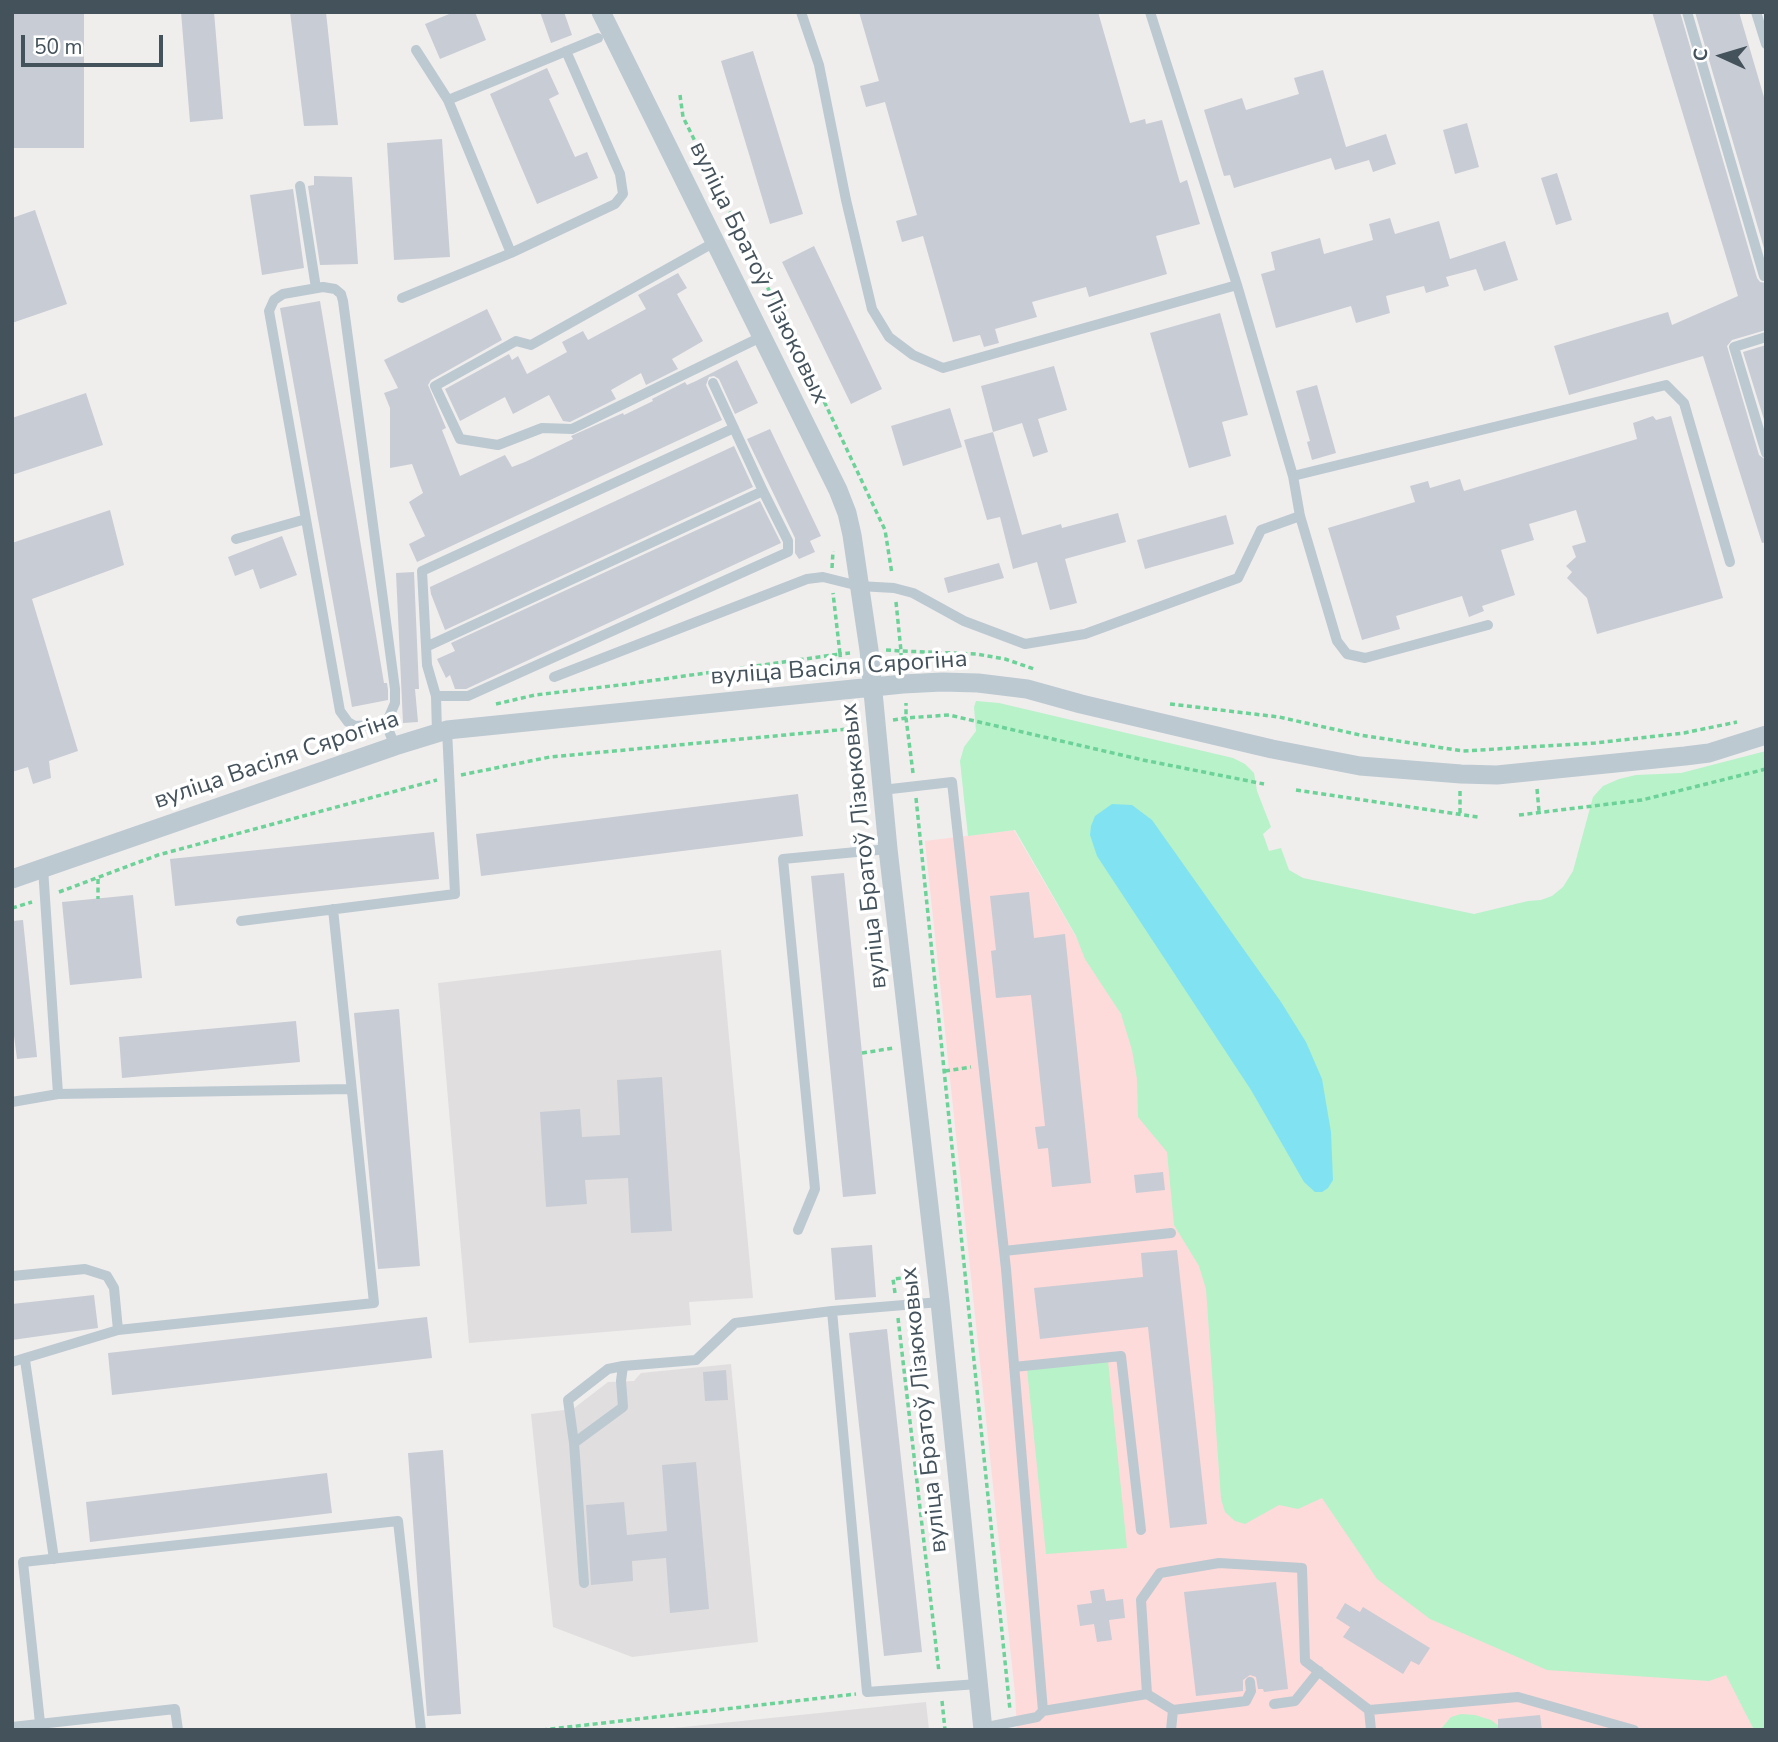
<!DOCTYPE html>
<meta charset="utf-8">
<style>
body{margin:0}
#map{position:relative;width:1778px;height:1742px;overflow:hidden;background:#f0eded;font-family:"Nunito Sans",sans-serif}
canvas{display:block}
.frame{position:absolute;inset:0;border:14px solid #44525c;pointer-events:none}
.north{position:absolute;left:1687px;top:21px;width:70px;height:70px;-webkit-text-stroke:5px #fff;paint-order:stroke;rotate:274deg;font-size:19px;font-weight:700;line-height:28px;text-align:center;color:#44525c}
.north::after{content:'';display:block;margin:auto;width:24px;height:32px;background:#44525c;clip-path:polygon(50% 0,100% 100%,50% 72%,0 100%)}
.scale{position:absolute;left:21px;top:35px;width:142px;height:32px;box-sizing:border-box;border:4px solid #44525c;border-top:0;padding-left:9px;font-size:21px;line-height:24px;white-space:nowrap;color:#44525c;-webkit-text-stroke:5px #fff;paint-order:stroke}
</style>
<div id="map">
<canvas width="1778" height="1742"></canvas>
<div class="frame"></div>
<div class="north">С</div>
<div class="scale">50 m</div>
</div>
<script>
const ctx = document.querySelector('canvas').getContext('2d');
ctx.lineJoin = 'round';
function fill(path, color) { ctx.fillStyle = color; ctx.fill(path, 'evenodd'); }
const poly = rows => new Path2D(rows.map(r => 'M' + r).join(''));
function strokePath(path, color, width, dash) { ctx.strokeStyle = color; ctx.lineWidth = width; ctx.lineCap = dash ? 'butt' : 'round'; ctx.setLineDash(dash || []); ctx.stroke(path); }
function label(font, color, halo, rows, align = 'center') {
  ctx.font = font + ' "Nunito Sans",sans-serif'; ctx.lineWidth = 7; ctx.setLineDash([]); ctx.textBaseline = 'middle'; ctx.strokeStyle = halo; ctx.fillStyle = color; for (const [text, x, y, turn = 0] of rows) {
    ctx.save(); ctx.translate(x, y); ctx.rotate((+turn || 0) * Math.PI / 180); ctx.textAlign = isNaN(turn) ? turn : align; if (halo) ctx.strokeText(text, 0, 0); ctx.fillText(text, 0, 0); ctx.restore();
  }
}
fill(poly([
 [721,950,753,1298,689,1302,691,1325,469,1343,438,983],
 [731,1364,758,1642,632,1657,553,1627,531,1414,573,1409,608,1382,634,1381,641,1373],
 [926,1702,929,1730,654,1730]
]), '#e1dedf');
fill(poly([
 [1014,830,1234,1209,1727,1674,1754,1730,1017,1730,1015,1694,925,841]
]), '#fddbda');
fill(poly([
 [976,701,999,703,1233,758,1245,764,1254,773,1257,791,1271,827,1263,834,1269,851,1281,848,1289,870,1303,878,1474,914,1528,901,1541,900,1552,896,1563,887,1573,871,1593,797,1603,786,1619,779,1636,775,1681,773,1766,751,1766,1730,1754,1730,1726,1675,1709,1681,1547,1670,1430,1619,1377,1579,1322,1498,1298,1509,1279,1505,1245,1524,1235,1521,1225,1512,1221,1499,1206,1289,1199,1266,1174,1225,1167,1152,1138,1117,1137,1079,1132,1050,1121,1014,1085,959,1076,936,1015,830,968,836,960,761,964,747,976,731,974,707],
 [1108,1361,1127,1548,1046,1554,1027,1369],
 [1461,1714,1475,1715,1491,1720,1504,1730,1440,1730,1451,1717]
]), '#b7f2c9');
fill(poly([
 [1112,804,1132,805,1152,820,1281,1002,1306,1042,1322,1079,1331,1132,1333,1180,1328,1188,1322,1192,1315,1192,1304,1182,1251,1090,1097,856,1090,835,1091,826,1095,816]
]), '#81e3f2');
fill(poly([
 [12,12,84,12,84,148,12,148],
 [181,12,214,12,223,119,190,122],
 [290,12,326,12,338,125,304,126],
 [454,12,475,12,486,40,440,59,425,24],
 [540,12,564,12,572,35,551,43],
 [859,12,1098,12,1130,123,1145,119,1146,124,1162,120,1180,183,1187,180,1200,224,1156,236,1167,274,1089,297,1086,287,1032,302,1037,317,995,329,999,343,984,347,980,335,953,342,923,236,902,242,896,221,917,215,885,102,866,107,860,86,879,81],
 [1652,12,1680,12,1757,278,1760,282,1766,283,1766,330,1732,340,1727,346,1759,455,1766,460,1766,542,1762,543,1703,356,1569,395,1554,346,1668,312,1672,325,1738,296],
 [1695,12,1739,12,1766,104,1766,255],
 [753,51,803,214,770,224,721,61],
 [547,68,559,94,549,99,575,157,587,152,598,178,537,204,490,94],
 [1323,70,1346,147,1386,134,1396,164,1373,172,1369,160,1335,170,1331,158,1234,188,1230,175,1224,176,1204,110,1242,98,1246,110,1299,94,1294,78],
 [1467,123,1479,167,1455,174,1443,130],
 [442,139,450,257,394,260,387,143],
 [1557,173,1572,220,1556,225,1541,178],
 [314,176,352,177,358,264,320,265,308,186,314,185],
 [293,189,304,268,262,275,250,195],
 [35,210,67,304,12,323,12,218],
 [1390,218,1395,234,1439,221,1450,259,1505,241,1518,280,1484,291,1476,269,1446,277,1449,286,1426,293,1424,286,1386,296,1390,313,1356,323,1351,306,1276,328,1261,274,1275,270,1271,252,1320,238,1324,254,1373,240,1369,224],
 [814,246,882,389,851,404,782,262],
 [678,273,687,288,677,294,703,341,672,359,678,369,646,385,641,373,611,390,616,399,570,422,563,421,549,395,513,414,505,397,460,421,445,389,509,354,512,360,518,356,527,374,567,352,562,342,583,331,588,340,646,309,638,295],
 [320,301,384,683,387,683,388,690,388,700,352,707,280,308],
 [487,309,502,340,431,380,428,385,446,428,442,430,460,476,505,455,512,467,525,462,573,439,571,436,623,413,624,415,653,401,652,399,685,382,687,385,696,381,737,360,758,403,735,414,719,379,714,376,709,377,706,385,722,420,417,562,409,544,425,536,409,502,423,493,412,464,390,468,390,408,384,393,398,388,384,360],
 [1220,313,1248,415,1222,422,1231,456,1189,468,1150,333],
 [1766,345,1766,426,1743,352],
 [1054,366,1067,410,1038,419,1048,452,1033,457,1022,423,993,432,981,386],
 [1317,385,1336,453,1312,460,1307,442,1310,441,1296,391],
 [86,393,103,445,12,475,12,418],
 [950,408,962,447,903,466,891,426],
 [1653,416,1656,420,1671,416,1723,598,1597,634,1587,598,1567,578,1572,572,1566,566,1576,557,1572,546,1586,542,1576,510,1529,524,1534,540,1501,550,1515,595,1482,606,1484,611,1469,617,1462,596,1396,616,1400,629,1362,640,1328,528,1415,502,1410,486,1428,481,1430,488,1460,479,1464,491,1637,439,1633,423],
 [770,429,821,536,810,541,815,552,799,559,795,553,795,538,747,439],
 [993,432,1022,535,1061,524,1062,528,1118,513,1126,542,1065,559,1077,603,1050,610,1037,562,1013,569,1000,517,987,520,964,440],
 [734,446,753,487,445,630,431,594,430,587],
 [760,501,781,543,466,689,455,689,450,675,446,678,437,659,455,651,451,643],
 [110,510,124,565,32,599,78,751,49,761,51,778,33,784,28,767,12,772,12,543],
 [1226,515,1234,544,1145,569,1137,540],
 [282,536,297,575,260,589,253,569,235,576,228,557],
 [999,563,1004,578,948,593,944,578],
 [414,572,419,689,415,689,418,722,403,723,396,573],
 [798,794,803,836,481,876,476,834],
 [434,832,439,879,175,906,170,859],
 [844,873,876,1194,843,1197,811,876],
 [1029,892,1034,938,1065,934,1091,1183,1052,1187,1048,1148,1038,1149,1035,1127,1045,1126,1031,995,996,998,991,951,996,950,990,896],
 [133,895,142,978,70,985,62,902],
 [23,920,37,1057,17,1059,12,1020,12,921],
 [399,1009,420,1266,378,1269,354,1013],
 [296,1021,300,1062,122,1078,119,1037],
 [662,1077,672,1231,631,1233,628,1178,585,1180,587,1204,546,1207,540,1112,580,1109,582,1137,620,1135,617,1080],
 [1163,1172,1165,1190,1136,1193,1134,1175],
 [872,1245,876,1297,835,1300,831,1248],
 [1177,1250,1207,1524,1170,1528,1148,1327,1040,1339,1034,1288,1143,1277,1141,1253],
 [94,1295,98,1328,12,1340,12,1304],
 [427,1317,432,1358,112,1395,108,1353],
 [887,1329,922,1652,884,1656,849,1333],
 [726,1370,728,1400,705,1401,703,1372],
 [443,1450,461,1714,427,1716,408,1453],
 [696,1462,709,1609,670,1613,666,1558,632,1561,633,1581,591,1585,586,1505,624,1502,627,1535,667,1531,662,1465],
 [327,1473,332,1513,90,1542,86,1502],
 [1276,1582,1288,1689,1264,1692,1263,1689,1258,1689,1256,1677,1250,1675,1243,1680,1243,1691,1196,1696,1184,1592],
 [1104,1589,1106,1601,1123,1599,1125,1618,1109,1620,1112,1640,1097,1642,1094,1624,1080,1626,1077,1605,1092,1603,1090,1591],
 [1345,1603,1360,1612,1363,1607,1430,1648,1419,1665,1411,1661,1403,1674,1343,1637,1350,1627,1336,1618],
 [1540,1715,1542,1730,1498,1730,1498,1719]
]), '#c8ccd4');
strokePath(poly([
 [680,95,683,117,822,397,885,530,892,574],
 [832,568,833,551],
 [896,602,901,651,976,654,1005,659,1034,669],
 [886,650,901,651,901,658],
 [842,674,840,654,850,653],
 [496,704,535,695,628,684,840,654,833,593],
 [1170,704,1279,717,1360,735,1463,751,1595,743,1684,733,1737,722],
 [846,709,849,729,858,727],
 [893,720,906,718,906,703],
 [913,773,906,718,949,715,1143,760,1264,784],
 [461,775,550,757,849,729,857,741],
 [1537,789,1539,811],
 [1296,790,1478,817],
 [916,798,1010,1710],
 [1460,813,1460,791],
 [1519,815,1642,800,1766,769],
 [98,879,98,899],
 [59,892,158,855,437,780],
 [12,908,32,902],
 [862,1053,894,1048],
 [945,1071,971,1067],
 [895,1293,893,1279,920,1276],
 [898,1318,939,1672],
 [942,1701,945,1730],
 [542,1730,856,1694]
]), '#6dd298', 3.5, [5, 3.5]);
strokePath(poly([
 [801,12,819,65,846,200,872,309,889,337,913,355,943,368,1237,285,1150,12],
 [1687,12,1764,276,1766,275],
 [1756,12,1766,44],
 [416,50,448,100],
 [300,186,316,288],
 [715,242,531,345,516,341,435,386,460,439,498,445,542,428,572,429,761,337],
 [511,253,615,204,623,194,620,174,566,51],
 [1237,285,1293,476,1666,385,1684,403,1730,562],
 [402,298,511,253,448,100,598,38],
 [1766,337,1734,347,1766,453],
 [1293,476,1300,516,1337,641,1347,654,1365,658,1488,625],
 [236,539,306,519],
 [428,646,763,491],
 [554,677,807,579,823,577,859,586,894,588,913,593,964,621,1025,644,1085,634,1238,578,1261,530,1300,516],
 [436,696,427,665,422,571,734,428],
 [386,724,355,726,348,722,340,711,269,311,274,300,283,294,323,287,335,289,341,294,343,301,395,689,395,703,386,724,395,746],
 [437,733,436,696,468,696,788,552,788,541,763,491,713,383],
 [882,790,952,782,1006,1269,1043,1711],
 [241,921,455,894,447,730],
 [58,1094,351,1089],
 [12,1102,58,1094,43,868],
 [798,1230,815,1189,783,859,888,849],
 [1004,1251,1171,1233],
 [12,1276,85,1269,107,1276,114,1288,118,1330,374,1303,333,909],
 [832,1311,867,1692,978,1684],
 [25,1360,54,1559],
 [12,1362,118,1330],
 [1014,1367,1121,1356,1141,1530],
 [574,1443,568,1400,608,1369,623,1366],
 [584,1583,574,1443,623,1407,621,1381,623,1366,696,1360,735,1323,832,1311,940,1302],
 [1147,1694,1173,1710,1246,1701,1251,1691,1250,1682],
 [1274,1704,1295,1701,1319,1671],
 [1369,1710,1518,1697,1634,1730],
 [40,1723,23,1562,398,1521,421,1730],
 [12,1727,175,1709,178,1730],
 [982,1728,1037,1717,1043,1711,1147,1694,1141,1600,1160,1573,1219,1563,1302,1568,1305,1661,1369,1710,1371,1730],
 [1171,1730,1173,1710]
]), '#bcc9d1', 10);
strokePath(poly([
 [601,12,838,490,847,513,852,535,869,650,888,849,940,1302,983,1730],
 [12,879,395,746,447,730,903,684,942,682,978,683,1027,689,1081,704,1272,749,1360,766,1461,774,1497,775,1685,756,1709,753,1766,735]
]), '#bcc9d1', 19);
label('24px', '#44525c', '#fff', [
 ["вуліца Братоў Лізюковых",758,273,64],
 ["вуліца Васіля Сярогіна",839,669,-4],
 ["вуліца Васіля Сярогіна",277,761,-19],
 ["вуліца Братоў Лізюковых",865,846,-96],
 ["вуліца Братоў Лізюковых",925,1410,-96]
]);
</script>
